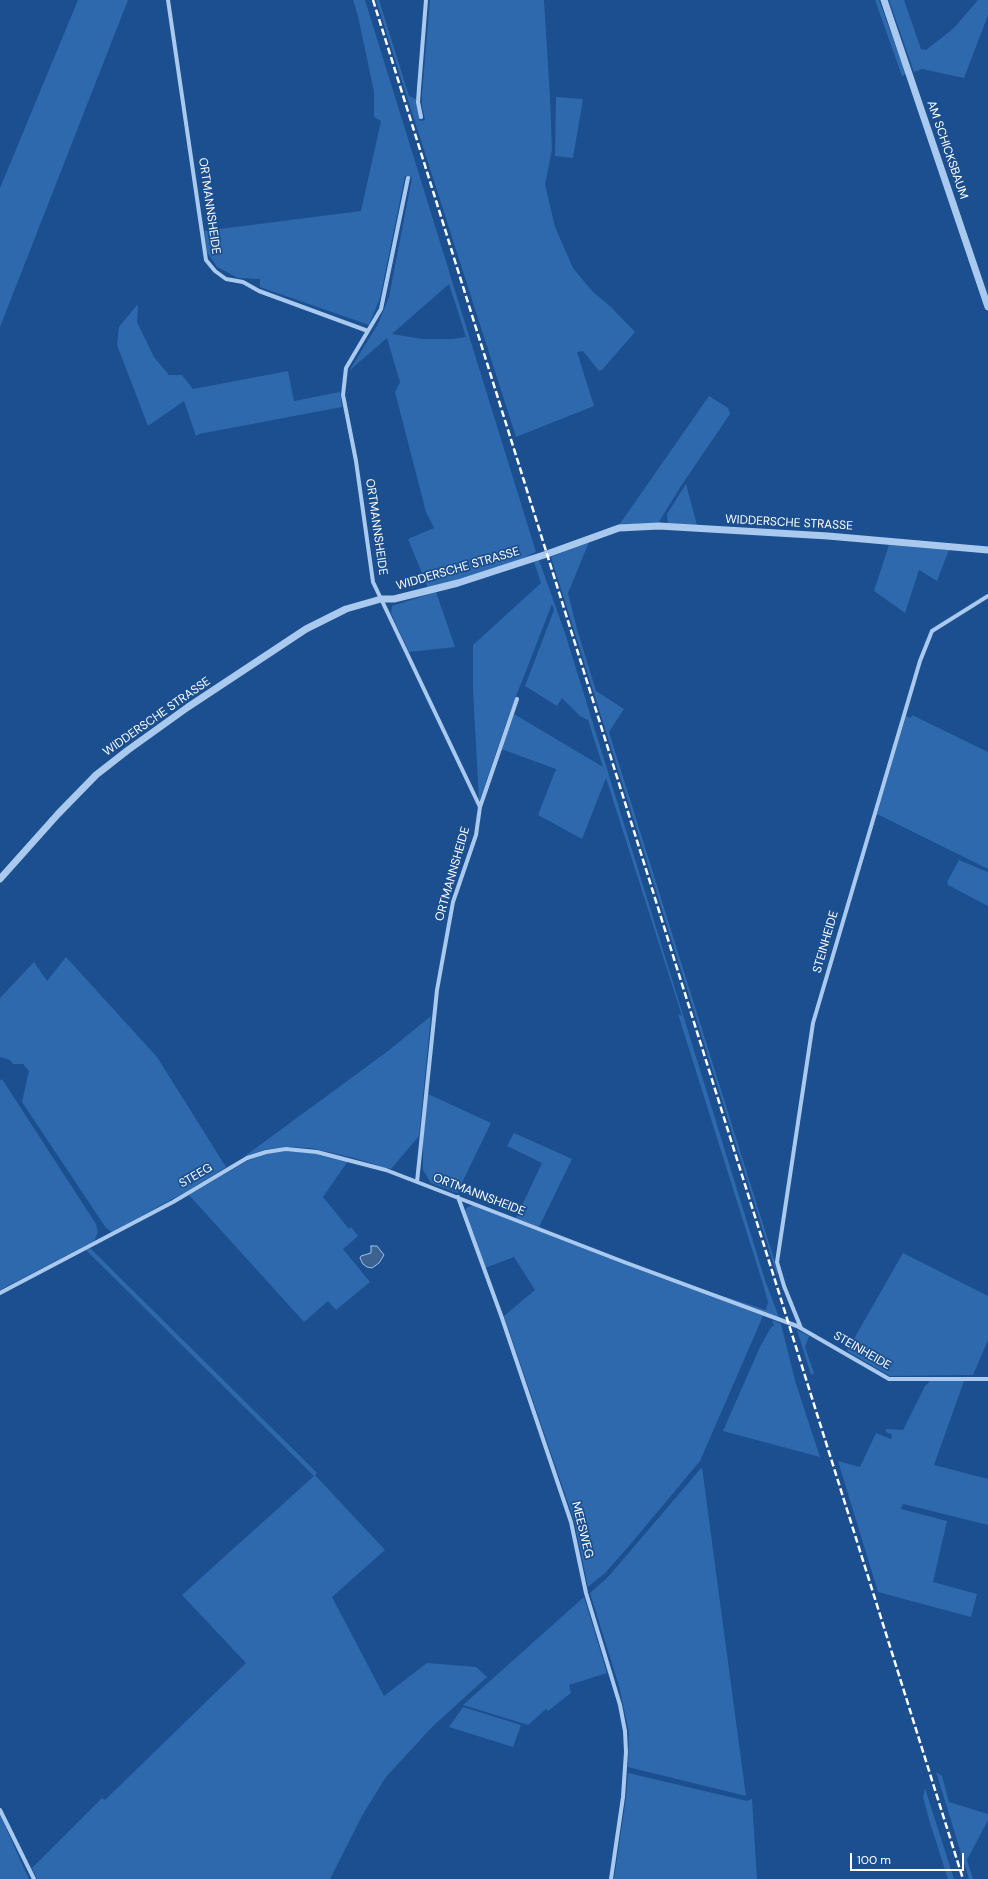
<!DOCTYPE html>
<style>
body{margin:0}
#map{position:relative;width:988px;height:1879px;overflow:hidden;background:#1b4f8f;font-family:"DM Sans",sans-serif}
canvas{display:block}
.scale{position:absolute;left:850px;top:1853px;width:114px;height:18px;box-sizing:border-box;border:2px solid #fff;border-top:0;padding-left:5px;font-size:12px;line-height:14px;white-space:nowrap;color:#fff;-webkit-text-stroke:3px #1b4f8f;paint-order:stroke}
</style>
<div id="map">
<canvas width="988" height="1879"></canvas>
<div class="scale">100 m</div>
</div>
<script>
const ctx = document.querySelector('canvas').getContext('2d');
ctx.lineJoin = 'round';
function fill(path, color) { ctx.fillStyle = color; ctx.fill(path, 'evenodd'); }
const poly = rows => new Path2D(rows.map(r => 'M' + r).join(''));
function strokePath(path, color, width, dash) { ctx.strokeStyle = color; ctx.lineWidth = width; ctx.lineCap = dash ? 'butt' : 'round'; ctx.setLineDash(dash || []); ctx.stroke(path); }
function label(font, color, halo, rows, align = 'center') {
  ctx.font = font + ' "DM Sans",sans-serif'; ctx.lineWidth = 3.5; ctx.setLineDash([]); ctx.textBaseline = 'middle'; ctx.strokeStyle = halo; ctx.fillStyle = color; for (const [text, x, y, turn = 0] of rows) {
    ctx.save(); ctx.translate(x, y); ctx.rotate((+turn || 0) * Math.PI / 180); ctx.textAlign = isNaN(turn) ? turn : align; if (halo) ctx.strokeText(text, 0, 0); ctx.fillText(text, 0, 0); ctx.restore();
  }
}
fill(poly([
 [78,0,128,0,0,327,0,188],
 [353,0,365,0,536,552,513,563,457,581,428,588,408,539,434,528,426,512,395,392,400,382,387,338,349,371,378,324,389,297,412,178,405,176,380,298,369,325,260,287,260,279,238,278,217,267,207,252,204,231,361,211,381,121,374,117,374,92,358,16],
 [449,284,466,337,452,339,422,339,392,334],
 [376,0,379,0,409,96,416,99,420,121,425,120,422,106,422,94,430,0,544,0,550,97,552,150,545,184,555,227,573,268,592,291,611,307,635,332,602,370,599,371,583,351,577,352,594,406,516,437],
 [875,0,879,0,906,74,902,76],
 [889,0,904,0,921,49,926,50,954,28,978,0,988,0,988,15,964,78,922,69,914,72],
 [556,97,583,99,573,158,555,156],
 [137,305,138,306,137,322,154,357,169,375,182,375,193,389,288,371,294,401,340,392,342,407,199,434,196,436,184,401,148,426,117,345,119,327],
 [709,396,728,408,730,414,681,486,657,525,619,525],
 [686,484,697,525,668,525,667,514],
 [589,542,568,593,577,629,596,691,624,709,609,732,778,1272,777,1275,551,557],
 [889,545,949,550,937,581,919,570,905,613,874,591],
 [539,560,565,633,765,1280,779,1317,758,1310,695,1287,766,1310,768,1302,762,1281,678,1014,682,1016,606,778,582,839,538,815,556,769,501,749,514,714,603,767,588,720,580,716,562,698,557,706,525,686,554,610,552,604,510,712,479,802,473,689,473,645,541,583,534,562],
 [436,592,455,647,409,652,391,613,392,606],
 [912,715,988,752,988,869,877,814,906,716,911,718],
 [959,860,988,872,988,906,948,885,947,882],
 [66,957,157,1057,226,1167,187,1191,112,1232,106,1228,22,1102,29,1071,23,1064,13,1064,10,1060,0,1057,0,998,34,962,47,981],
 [431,1016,419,1136,391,1169,350,1157,311,1148,289,1147,267,1149,245,1156,388,1051],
 [2,1079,96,1224,98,1232,94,1241,0,1290,0,1081],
 [428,1094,491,1123,457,1193,431,1183,423,1170,423,1140],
 [514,1133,572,1159,539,1227,516,1218,542,1163,507,1146],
 [292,1151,318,1154,348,1161,323,1197,349,1229,351,1227,358,1236,343,1249,370,1282,336,1310,328,1301,304,1322,189,1195,247,1161,268,1153],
 [473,1205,763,1316,700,1461,629,1546,605,1573,588,1587,574,1520,504,1316,535,1290,514,1257,485,1268,465,1212,466,1208],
 [90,1248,297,1453,317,1473,315,1475,385,1550,332,1597,384,1696,427,1663,476,1667,487,1677,432,1727,386,1777,363,1814,330,1879,37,1879,32,1868,102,1798,105,1800,246,1663,182,1595,314,1476,86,1250],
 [903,1253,988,1296,988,1340,973,1375,890,1376,847,1351],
 [772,1320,781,1324,796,1384,820,1457,723,1431,760,1347,770,1329,774,1325],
 [797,1330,809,1336,805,1347,814,1373,811,1375],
 [930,1381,964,1381,934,1465,988,1479,988,1525,903,1504,901,1509,947,1521,933,1582,977,1594,971,1617,878,1592,838,1461,860,1467,876,1433,891,1439,892,1435,886,1432,886,1429,903,1430,925,1386],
 [702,1467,713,1550,746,1796,628,1767,629,1732,619,1686,590,1593,608,1577],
 [584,1597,607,1673,569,1685,571,1693,548,1711,546,1709,528,1725,463,1705],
 [463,1707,521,1725,513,1747,449,1727],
 [936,1772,942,1776,949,1802,988,1814,988,1820,967,1860,973,1879,969,1879],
 [628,1773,747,1801,752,1799,757,1879,614,1879,626,1798],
 [925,1788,954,1879,948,1879,930,1823,923,1797],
 [0,1814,17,1853,29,1879,0,1879]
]), '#2e69ad');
const water = poly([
 [371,1246,377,1246,384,1255,379,1263,372,1268,367,1267,363,1264,360,1258,361,1256,371,1253,371,1246]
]);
fill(water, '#3c6290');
strokePath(water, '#9cc4f0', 1);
strokePath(poly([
 [168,0,206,260,215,271,226,279,243,282,259,291,368,331],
 [421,117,418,102,419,88,426,0],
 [408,178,381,309,346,368,343,395,356,461,373,582,480,807,476,835,453,902,437,990,417,1182],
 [480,807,517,699],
 [458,1197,502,1318,571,1522,586,1593,620,1705,625,1731,626,1752,623,1797,611,1879],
 [0,1293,173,1202,247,1158,266,1152,286,1149,317,1152,386,1170,624,1262,797,1326,889,1379,988,1379],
 [801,1328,784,1286,777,1262,813,1023,920,661,932,631,988,596],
 [0,1810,34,1879]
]), '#a9c9ee', 4);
strokePath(poly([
 [884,0,988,307],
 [0,879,58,814,96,775,128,750,188,707,306,629,346,609,381,599,394,599,458,583,547,554,619,528,659,526,828,536,988,550]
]), '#a9c9ee', 7);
strokePath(poly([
 [373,0,963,1879]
]), '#fff', 2.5, [7, 3]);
label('12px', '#fff', '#1b4f8f', [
 ["AM SCHICKSBAUM",947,150,71],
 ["ORTMANNSHEIDE",209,206,82],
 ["WIDDERSCHE STRASSE",789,523,3],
 ["ORTMANNSHEIDE",376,527,82],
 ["WIDDERSCHE STRASSE",458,569,-16],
 ["WIDDERSCHE STRASSE",157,717,-35],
 ["ORTMANNSHEIDE",453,874,-74],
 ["STEINHEIDE",826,942,-74],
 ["STEEG",196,1176,-30],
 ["ORTMANNSHEIDE",479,1195,21],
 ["STEINHEIDE",862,1351,30],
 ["MEESWEG",582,1530,76]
]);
</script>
